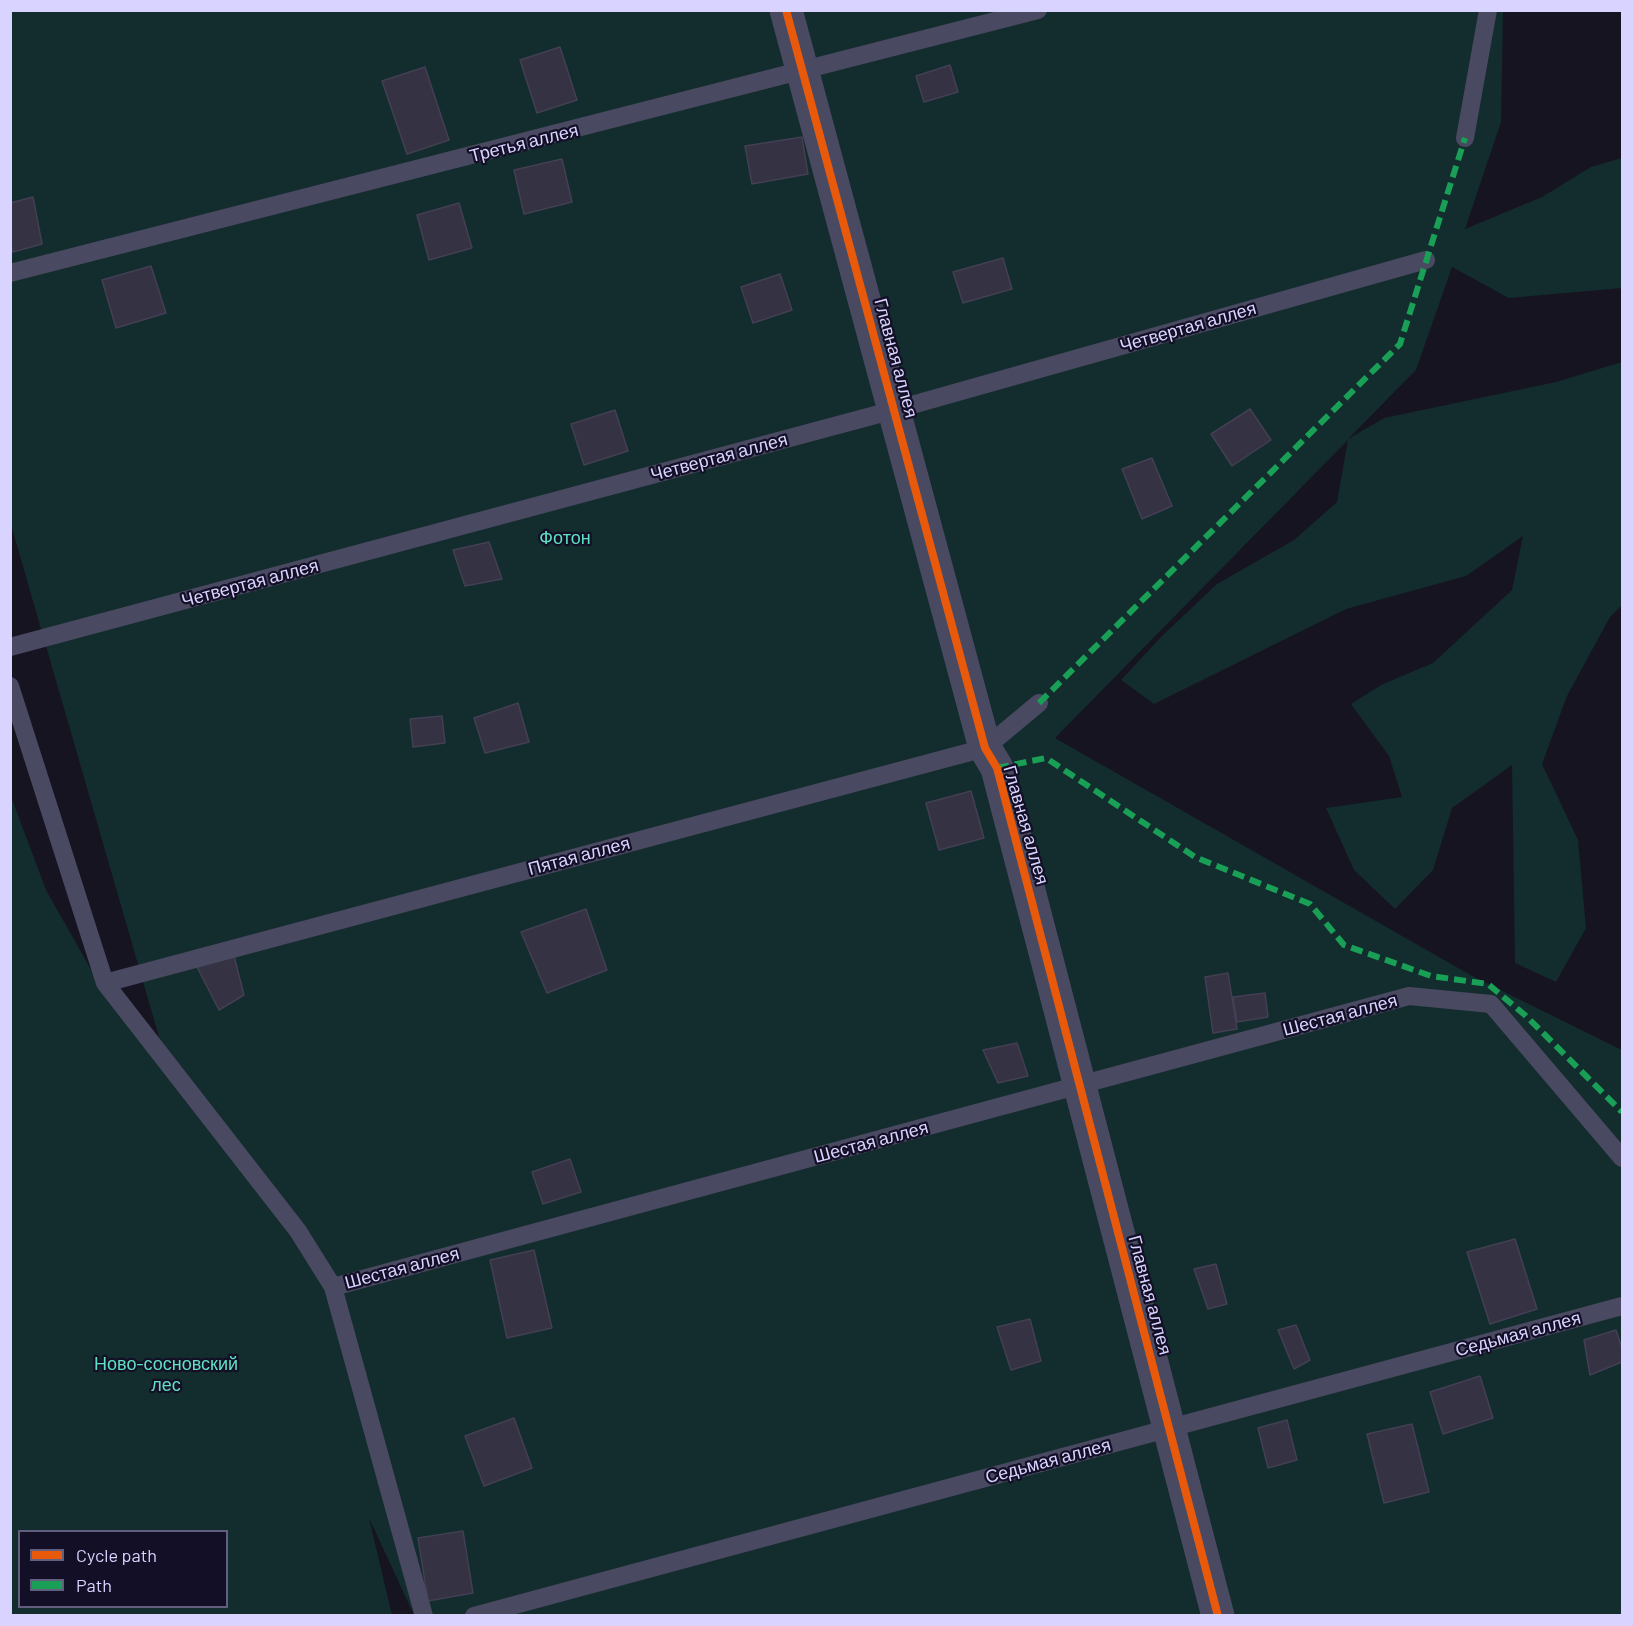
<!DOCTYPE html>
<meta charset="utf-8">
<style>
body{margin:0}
#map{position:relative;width:1633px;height:1626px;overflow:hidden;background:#161421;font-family:Barlow,sans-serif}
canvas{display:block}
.frame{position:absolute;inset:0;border:12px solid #d9d4ff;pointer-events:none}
.legend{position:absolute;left:18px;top:1530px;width:210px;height:78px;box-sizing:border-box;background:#130f26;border:2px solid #625e7d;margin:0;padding:8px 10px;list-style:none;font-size:18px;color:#d9d4ff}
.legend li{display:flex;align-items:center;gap:12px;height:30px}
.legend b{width:30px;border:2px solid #625e7d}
</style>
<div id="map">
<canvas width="1633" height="1626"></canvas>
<div class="frame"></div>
<ul class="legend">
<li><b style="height:8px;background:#e8590c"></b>Cycle path</li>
<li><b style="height:8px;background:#1a9f57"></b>Path</li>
</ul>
</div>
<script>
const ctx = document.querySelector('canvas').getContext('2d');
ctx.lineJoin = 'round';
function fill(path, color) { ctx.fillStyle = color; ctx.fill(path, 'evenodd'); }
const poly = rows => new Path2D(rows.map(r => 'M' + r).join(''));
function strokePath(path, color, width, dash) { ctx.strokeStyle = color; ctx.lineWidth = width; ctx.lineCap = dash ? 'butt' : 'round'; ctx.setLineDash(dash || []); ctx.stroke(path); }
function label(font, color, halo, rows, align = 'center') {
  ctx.font = font + ' Barlow,sans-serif'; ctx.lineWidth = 4.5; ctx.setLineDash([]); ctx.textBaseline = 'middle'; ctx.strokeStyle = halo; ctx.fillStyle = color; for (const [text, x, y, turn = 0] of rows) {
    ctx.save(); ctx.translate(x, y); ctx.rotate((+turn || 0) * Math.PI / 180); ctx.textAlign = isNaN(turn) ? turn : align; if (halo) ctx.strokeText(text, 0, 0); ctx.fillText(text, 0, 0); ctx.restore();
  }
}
fill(poly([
 [11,11,1503,11,1501,122,1465,229,1542,197,1591,167,1622,158,1622,288,1509,298,1452,267,1416,370,1348,439,1384,418,1556,382,1622,362,1622,605,1610,617,1567,696,1542,764,1578,840,1586,928,1556,982,1515,963,1512,765,1452,808,1433,870,1395,909,1354,870,1326,808,1402,797,1389,756,1351,704,1381,685,1433,663,1512,590,1523,536,1466,576,1346,609,1154,704,1121,680,1162,636,1217,584,1294,540,1337,502,1348,440,1055,738,1474,977,1622,1050,1622,1615,414,1615,369,1518,392,1615,11,1615,10,794,46,890,106,996,170,1075,11,525],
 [20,1532,226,1532,226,1606,20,1606]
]), '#132c2d');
const building = poly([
 [560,47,577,100,537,113,520,60,560,47],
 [950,65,958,92,924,102,916,76,950,65],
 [425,67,449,140,407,154,382,81,425,67],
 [802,137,808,174,752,184,745,146,802,137],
 [562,159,572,202,524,214,514,170,562,159],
 [33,197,42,244,13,252,10,243,10,203,33,197],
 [459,203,472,248,429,260,417,215,459,203],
 [1003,258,1012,289,963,303,953,272,1003,258],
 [151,266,166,313,116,328,102,280,151,266],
 [780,274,792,310,753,323,741,287,780,274],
 [1250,409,1271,440,1232,466,1211,434,1250,409],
 [615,410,628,451,584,465,571,424,615,410],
 [1152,458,1172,506,1142,519,1122,469,1152,458],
 [489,542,502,579,465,586,453,550,489,542],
 [518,703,529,742,485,753,474,718,518,703],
 [442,716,445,743,413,747,410,719,442,716],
 [971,791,984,838,939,850,926,803,971,791],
 [586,909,607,970,547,993,521,932,586,909],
 [234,956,244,995,219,1010,196,965,234,956],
 [1228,973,1237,1029,1213,1033,1205,977,1228,973],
 [1265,993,1268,1017,1237,1022,1233,997,1265,993],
 [1017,1043,1028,1076,998,1083,983,1050,1017,1043],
 [570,1159,581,1192,543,1204,532,1172,570,1159],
 [1515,1239,1537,1309,1490,1324,1467,1252,1515,1239],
 [534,1250,552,1328,507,1338,490,1260,534,1250],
 [1216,1264,1227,1304,1208,1309,1194,1269,1216,1264],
 [1030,1319,1041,1361,1011,1370,997,1327,1030,1319],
 [1296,1325,1310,1360,1294,1369,1278,1330,1296,1325],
 [1616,1330,1622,1348,1622,1362,1590,1375,1584,1340,1616,1330],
 [1480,1376,1493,1418,1443,1434,1430,1392,1480,1376],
 [514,1418,532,1468,484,1486,465,1436,514,1418],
 [1287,1420,1297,1460,1268,1468,1258,1428,1287,1420],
 [1412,1424,1429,1492,1384,1503,1367,1434,1412,1424],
 [463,1531,473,1593,428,1601,418,1538,463,1531]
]);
fill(building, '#343243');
strokePath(building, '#433f54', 1.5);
strokePath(poly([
 [1465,138,1488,10],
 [10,273,1038,10],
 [10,647,894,410,1426,260],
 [10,686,105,983,298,1231,333,1287,424,1616],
 [105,983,985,748,1039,703],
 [333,1287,1409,996,1491,1004,1622,1158],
 [474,1616,1622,1306]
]), '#4a4962', 18);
strokePath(poly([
 [786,10,985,748,997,768,1218,1616]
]), '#4a4962', 33);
strokePath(poly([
 [1039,703,1400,344,1465,138],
 [997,768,1046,758,1195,857,1310,904,1344,945,1431,976,1488,984,1526,1016,1622,1112]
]), '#1a9f57', 6, [12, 6]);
strokePath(poly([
 [786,10,985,748,997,768,1218,1616]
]), '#e8590c', 8);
label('18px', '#d9d4ff', '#130f26', [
 ["Третья аллея",524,143,-14],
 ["Четвертая аллея",1188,327,-16],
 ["Главная аллея",896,358,75],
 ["Четвертая аллея",719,457,-15],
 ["Четвертая аллея",250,583,-15],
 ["Главная аллея",1026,825,74],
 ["Пятая аллея",579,856,-15],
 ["Шестая аллея",1340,1015,-15],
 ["Шестая аллея",871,1142,-15],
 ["Шестая аллея",402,1268,-15],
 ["Главная аллея",1150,1295,75],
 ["Седьмая аллея",1518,1334,-15],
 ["Седьмая аллея",1048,1461,-15]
]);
label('18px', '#5fe0c0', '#130f26', [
 ["Фотон",565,538],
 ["Ново-сосновский",166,1364],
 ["лес",166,1385]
]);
</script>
